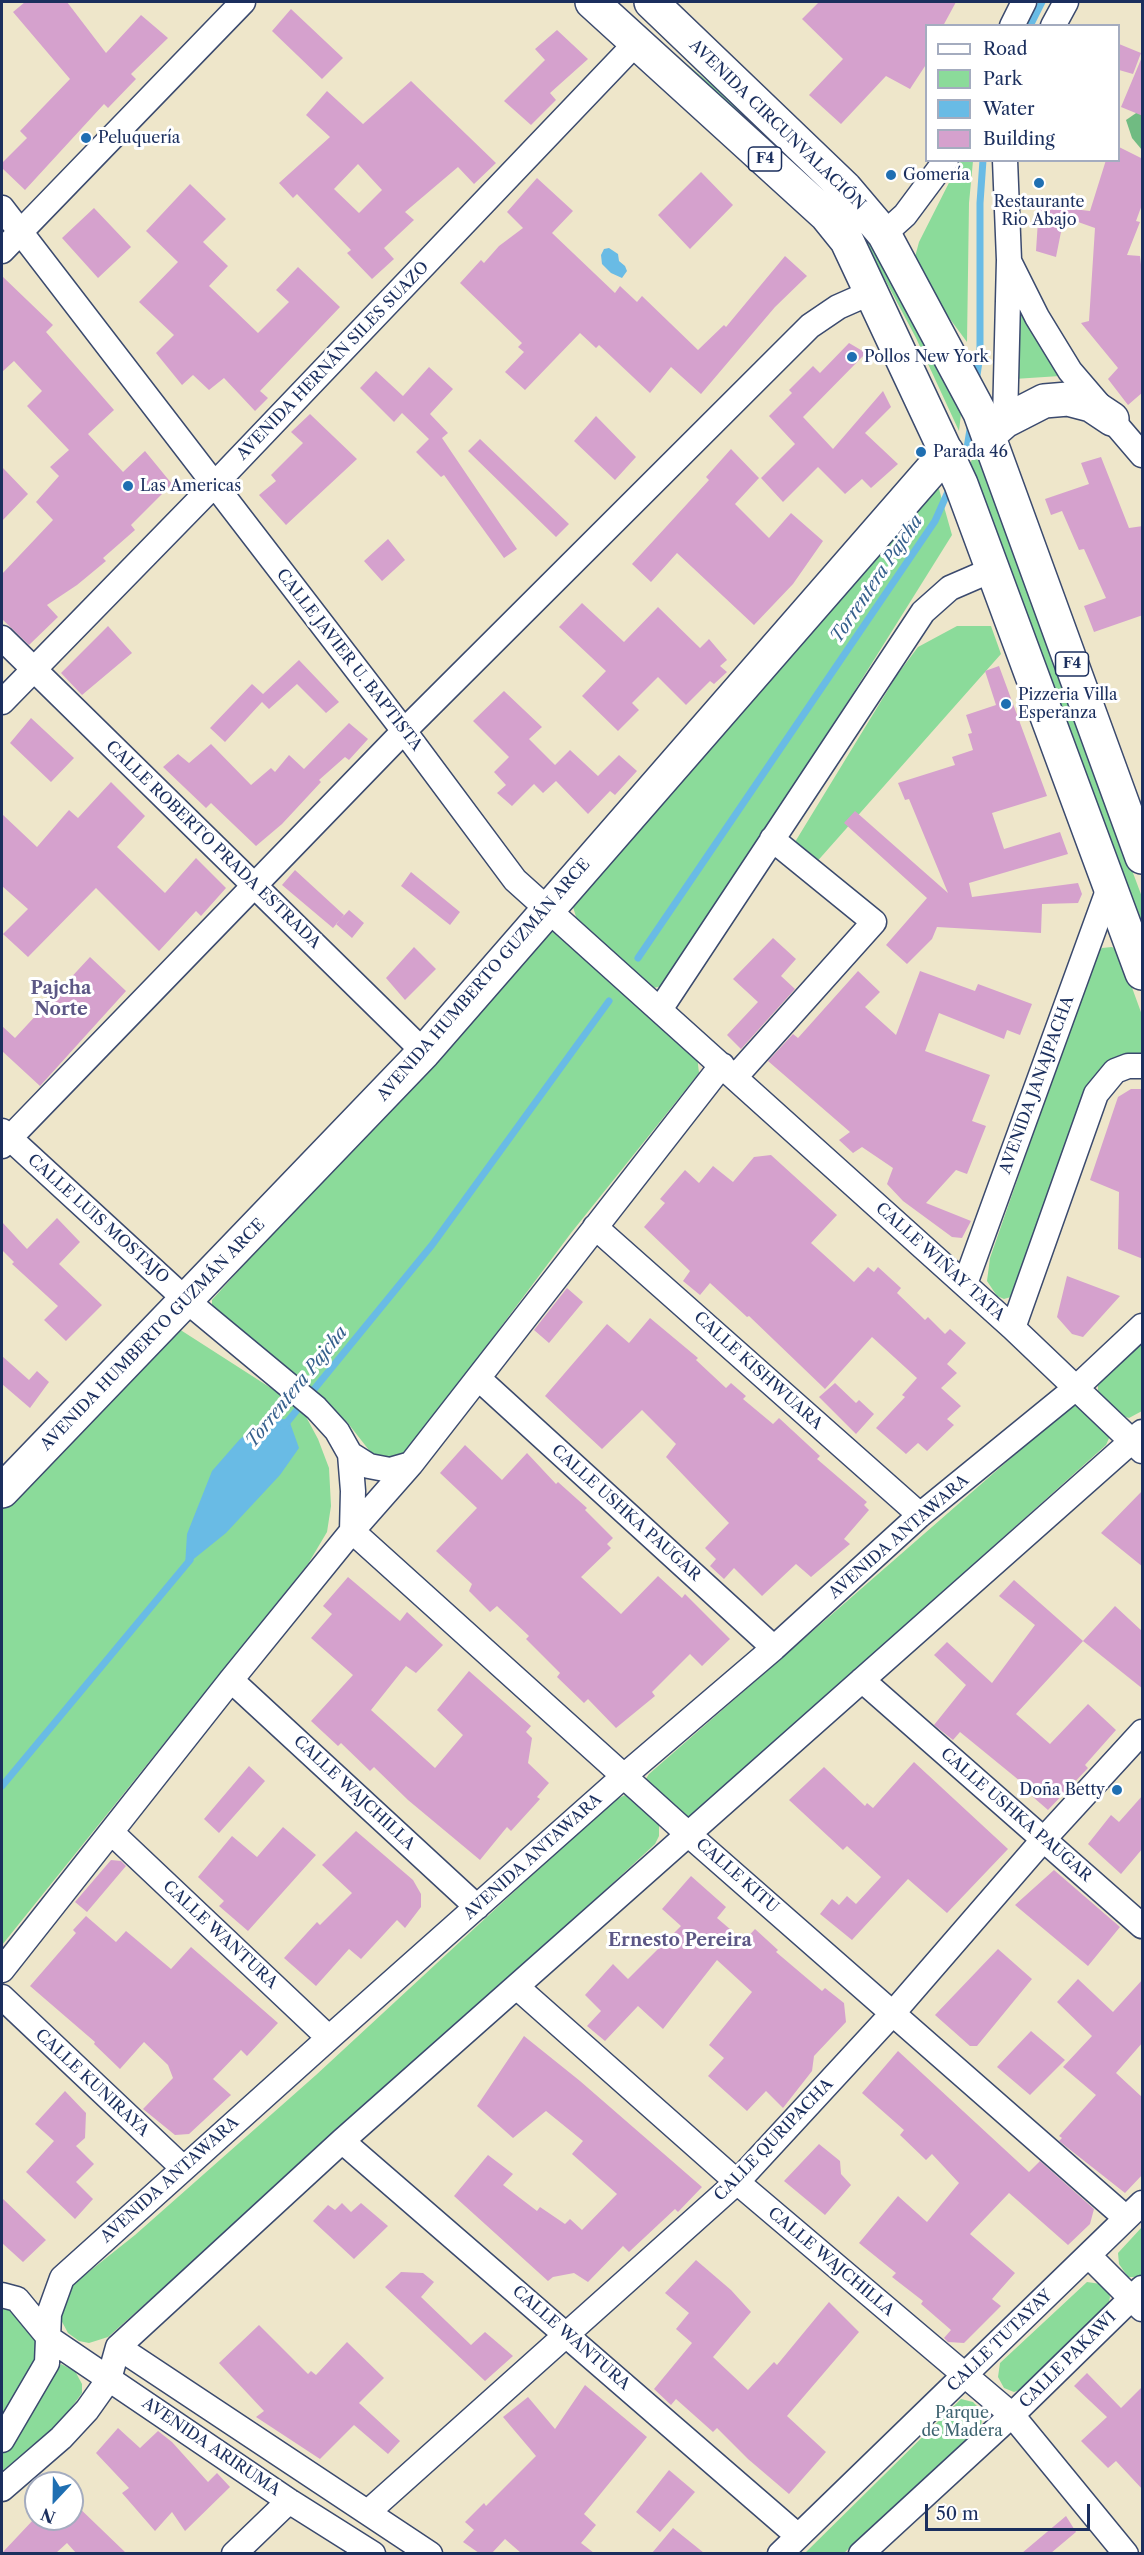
<!DOCTYPE html>
<meta charset="utf-8">
<style>
body{margin:0}
#map{position:relative;width:1144px;height:2555px;overflow:hidden;background:#eee6ca;font-family:"Libre Caslon Text",serif}
canvas{display:block}
.frame{position:absolute;inset:0;border:3px solid #1b2f5e;pointer-events:none}
.legend{position:absolute;left:925px;top:24px;width:195px;height:138px;box-sizing:border-box;background:#fff;border:2px solid #a4acbf;margin:0;padding:8px 10px;list-style:none;font-size:18px;color:#1b2f5e}
.legend li{display:flex;align-items:center;gap:12px;height:30px}
.legend b{width:30px;border:2px solid #a4acbf}
.north{position:absolute;left:24px;top:2471px;width:60px;height:60px;box-sizing:border-box;background:#fff;border:2px solid #a4acbf;border-radius:50%;rotate:202deg;font-size:16px;font-weight:700;line-height:24px;text-align:center;color:#1b2f5e}
.north::after{content:'';display:block;margin:auto;width:21px;height:27px;background:#1f6fb2;clip-path:polygon(50% 0,100% 100%,50% 72%,0 100%)}
.scale{position:absolute;left:925px;top:2504px;width:165px;height:27px;box-sizing:border-box;border:3px solid #1b2f5e;border-top:0;padding-left:8px;font-size:18px;line-height:21px;white-space:nowrap;color:#1b2f5e;-webkit-text-stroke:4px #fff;paint-order:stroke}
</style>
<div id="map">
<canvas width="1144" height="2555"></canvas>
<div class="frame"></div>
<ul class="legend">
<li><b style="height:8px;background:#fff"></b>Road</li>
<li><b style="height:16px;background:#8bdb9a"></b>Park</li>
<li><b style="height:16px;background:#69bbe5"></b>Water</li>
<li><b style="height:16px;background:#d5a1cd"></b>Building</li>
</ul>
<div class="north">N</div>
<div class="scale">50 m</div>
</div>
<script>
const ctx = document.querySelector('canvas').getContext('2d');
ctx.lineJoin = 'round';
function fill(path, color) { ctx.fillStyle = color; ctx.fill(path, 'evenodd'); }
const poly = rows => new Path2D(rows.map(r => 'M' + r).join(''));
function strokePath(path, color, width, dash) { ctx.strokeStyle = color; ctx.lineWidth = width; ctx.lineCap = dash ? 'butt' : 'round'; ctx.setLineDash(dash || []); ctx.stroke(path); }
function label(font, color, halo, rows, align = 'center') {
  ctx.font = font + ' "Libre Caslon Text",serif'; ctx.lineWidth = 6; ctx.setLineDash([]); ctx.textBaseline = 'middle'; ctx.strokeStyle = halo; ctx.fillStyle = color; for (const [text, x, y, turn = 0] of rows) {
    ctx.save(); ctx.translate(x, y); ctx.rotate((+turn || 0) * Math.PI / 180); ctx.textAlign = isNaN(turn) ? turn : align; if (halo) ctx.strokeText(text, 0, 0); ctx.fillText(text, 0, 0); ctx.restore();
  }
}
fill(poly([
 [668,54,677,56,782,143,858,215,962,405,959,431,916,338,863,238],
 [960,161,973,161,969,203,967,342,944,311,915,257,919,242],
 [1015,303,1026,312,1060,376,1014,379],
 [975,450,1142,897,1142,932,969,468],
 [939,489,952,535,852,695,663,986,653,988,577,920,573,907,576,899,932,490],
 [957,626,991,626,1001,654,814,865,796,851,795,842,897,675,918,647],
 [554,931,697,1056,699,1073,571,1233,417,1439,403,1453,393,1457,372,1454,347,1422,212,1308,212,1300,536,940,544,933],
 [1112,947,1119,952,1142,1015,1142,1056,1106,1066,1089,1084,1014,1296,1004,1299,997,1296,987,1281,990,1258,1096,954,1102,948],
 [179,1329,274,1390,304,1413,318,1439,329,1468,331,1506,327,1532,308,1564,2,1945,2,1505],
 [1142,1340,1142,1411,1129,1418,1120,1415,1098,1391,1098,1384],
 [1075,1405,1081,1406,1110,1436,1106,1445,691,1818,687,1819,644,1782,649,1774,1066,1410],
 [625,1795,633,1797,659,1824,659,1836,655,1844,506,1982,108,2337,89,2343,79,2341,68,2333,60,2318,66,2290,135,2235,316,2075,610,1803],
 [1142,2227,1142,2277,1128,2277,1119,2264,1118,2253],
 [1087,2282,1101,2284,1108,2291,1110,2297,1108,2306,1022,2389,1014,2392,1004,2388,998,2377,1000,2363],
 [2,2305,20,2317,36,2335,37,2366,2,2432],
 [61,2364,75,2371,82,2384,82,2393,52,2434,2,2478,2,2453],
 [961,2399,973,2402,983,2412,981,2426,974,2434,844,2553,804,2554]
]), '#8bdb9a');
fill(poly([
 [1142,109,1142,150,1132,138,1126,120]
]), '#70bb82');
fill(poly([
 [609,248,618,254,619,261,625,266,627,271,622,278,611,273,602,264,601,255,604,249],
 [268,1417,289,1420,299,1448,280,1475,226,1533,185,1566,187,1534,212,1471,240,1439]
]), '#69bbe5');
strokePath(poly([
 [1030,26,1042,2],
 [976,382,980,355,980,203,983,160],
 [961,461,967,448,971,423],
 [638,958,935,521,951,485],
 [284,1426,432,1245,609,1001],
 [2,1786,190,1560]
]), '#69bbe5', 7);
fill(poly([
 [25,2,67,2,106,53,141,15,168,38,131,74,136,79,108,108,104,104,25,190,2,168,2,163,27,138,20,131,70,79,13,12],
 [819,2,956,2,943,26,927,26,927,63,910,89,886,76,841,124,809,95,843,59,802,19],
 [291,9,343,58,322,79,272,31],
 [557,30,588,59,550,93,556,100,531,125,504,101,545,60,535,49],
 [1119,44,1141,53,1133,74,1119,70],
 [1142,57,1143,57,1143,116,1121,107],
 [411,81,496,163,474,184,458,167,405,212,414,220,384,248,394,259,372,279,347,253,351,250,297,194,293,198,279,183,330,137,306,115,327,91,363,124],
 [358,164,382,190,359,213,334,189],
 [1119,147,1143,159,1143,202,1136,221,1140,222,1127,255,1140,256,1143,282,1143,392,1128,405,1108,379,1118,368,1081,323,1089,321,1095,228,1064,217,1056,257,1036,251,1039,205,1090,211,1106,160,1119,160],
 [701,172,733,205,690,249,658,215],
 [537,178,573,211,552,233,615,293,620,286,637,302,642,296,698,350,724,325,726,327,785,256,807,276,775,307,701,394,671,367,650,393,599,345,596,348,580,333,525,390,505,372,524,352,518,347,522,343,460,283,481,260,484,263,499,246,523,228,507,212],
 [190,184,226,219,203,242,228,266,209,286,258,333,289,302,276,290,298,267,340,307,260,391,268,398,255,411,224,378,209,390,193,375,182,385,156,353,174,335,139,302,178,262,146,231],
 [94,208,131,247,98,278,62,238],
 [2,276,53,325,46,332,114,410,88,434,123,472,145,451,172,484,131,525,135,530,103,558,106,561,77,585,47,605,58,617,29,645,2,619,2,574,53,520,36,502,59,476,50,467,69,450,27,406,42,391,14,361,2,372],
 [849,343,866,353,803,417,833,449,883,391,891,407,865,433,898,464,871,488,862,479,845,494,818,467,783,502,761,478,795,444,769,416,792,393,789,390,813,366,820,373],
 [429,367,453,389,430,414,448,433,442,438,517,549,504,558,444,475,441,477,416,452,429,439,402,413,394,422,360,388,376,371,403,396],
 [310,414,357,459,286,525,259,495,276,481,271,475,303,443,291,432],
 [596,416,636,457,615,480,574,441],
 [480,439,569,524,556,537,468,451],
 [731,449,759,478,735,504,769,538,791,513,823,541,793,584,754,625,677,553,651,582,632,564,709,480,706,477],
 [1101,457,1129,528,1143,526,1143,615,1094,632,1084,606,1106,598,1084,549,1079,550,1062,511,1051,515,1045,499,1089,484,1081,463],
 [2,467,28,494,2,521],
 [388,539,405,560,382,581,364,561],
 [582,603,624,642,658,607,700,648,709,639,727,660,720,666,727,672,714,684,710,681,686,705,658,677,632,703,639,710,618,731,582,696,606,671,559,627],
 [108,626,132,653,82,695,61,673],
 [299,660,339,702,326,713,297,684,269,709,262,702,225,742,210,728,252,684,263,694],
 [999,666,1047,796,992,813,1004,849,1060,832,1068,854,969,883,972,897,1078,883,1082,894,1078,903,1042,904,1041,933,937,927,932,939,907,964,886,945,927,898,844,823,855,811,948,893,909,799,905,800,898,783,955,765,952,757,973,750,968,734,972,733,966,715,996,705,985,671],
 [504,691,542,727,529,739,555,765,570,750,598,776,619,755,637,771,615,795,610,791,588,814,556,781,543,793,534,784,512,806,497,793,506,785,494,772,509,757,473,721],
 [31,718,74,758,51,782,10,743],
 [349,723,368,739,349,760,345,757,319,780,321,782,282,824,256,846,211,803,206,808,163,767,178,754,189,763,211,744,251,785,271,768,275,772,289,755,304,769],
 [111,782,145,816,117,847,165,893,196,858,226,888,201,916,196,911,159,951,96,888,28,957,3,934,28,909,2,886,2,814,37,847,69,810,78,818],
 [295,870,344,915,333,928,282,885],
 [411,872,460,912,450,925,401,886],
 [349,910,364,923,352,938,336,924],
 [773,938,796,959,781,976,795,989,741,1049,727,1035,758,1002,733,979],
 [414,947,436,969,405,1000,386,978],
 [90,957,126,991,40,1086,2,1051,2,1026,15,1038],
 [858,971,880,992,865,1007,896,1035,920,971,975,991,978,984,1032,1004,1020,1035,1007,1030,1004,1039,939,1013,925,1051,990,1075,972,1121,986,1126,967,1174,956,1170,926,1203,971,1221,962,1238,952,1237,903,1201,887,1184,893,1168,862,1147,853,1153,839,1140,850,1132,768,1061,793,1034,798,1038],
 [1131,1089,1143,1089,1143,1259,1118,1249,1119,1192,1090,1180,1118,1097],
 [771,1155,837,1215,811,1243,854,1282,868,1267,874,1272,878,1267,901,1288,897,1293,925,1320,928,1317,945,1334,950,1329,966,1343,947,1364,957,1373,941,1388,961,1406,947,1419,954,1425,927,1451,918,1443,906,1454,876,1428,905,1397,902,1395,917,1378,872,1337,825,1389,749,1316,747,1317,710,1283,700,1295,683,1281,690,1271,644,1227,665,1203,660,1199,685,1170,699,1183,713,1166,733,1182,754,1157],
 [57,1218,80,1242,59,1264,102,1305,66,1341,44,1320,58,1306,12,1264,14,1262,2,1250,2,1222,27,1249],
 [1067,1276,1120,1296,1083,1337,1072,1334,1057,1317],
 [567,1288,583,1302,549,1343,534,1330],
 [650,1318,698,1358,696,1360,726,1388,731,1383,746,1396,743,1399,773,1424,779,1418,820,1456,817,1459,867,1502,864,1505,869,1510,844,1539,850,1544,811,1577,796,1564,762,1596,734,1568,724,1579,710,1566,716,1559,705,1548,729,1523,666,1457,676,1444,642,1410,602,1449,545,1396,607,1324,629,1343],
 [2,1356,29,1380,37,1371,49,1382,30,1408,2,1384],
 [835,1383,856,1403,859,1400,874,1414,856,1434,819,1397],
 [465,1445,502,1480,527,1453,556,1484,558,1482,587,1508,585,1510,613,1538,607,1544,611,1548,581,1577,621,1614,658,1576,682,1598,685,1594,730,1639,702,1666,690,1654,652,1692,655,1696,616,1728,588,1699,584,1703,557,1677,560,1673,526,1639,529,1636,497,1606,490,1612,469,1591,472,1584,436,1551,477,1508,440,1473],
 [1143,1490,1143,1567,1101,1533],
 [348,1577,400,1621,407,1612,443,1645,416,1673,406,1666,371,1710,435,1768,463,1735,437,1710,469,1671,531,1726,526,1732,532,1738,528,1763,549,1783,537,1797,540,1799,511,1831,507,1827,480,1860,408,1800,374,1767,370,1771,341,1743,338,1746,311,1721,353,1675,311,1638,332,1614,323,1606],
 [1014,1580,1083,1641,1016,1714,1050,1744,1088,1704,1116,1730,1085,1765,1088,1768,1048,1810,1018,1784,1020,1781,960,1732,953,1740,934,1725,966,1685,934,1655,947,1642,992,1683,1035,1625,999,1596],
 [1115,1606,1143,1632,1143,1689,1083,1641],
 [914,1762,1008,1849,947,1913,908,1879,852,1940,820,1914,832,1899,839,1905,847,1896,856,1904,881,1877,847,1846,843,1850,789,1800,824,1767,865,1806,867,1803,873,1808],
 [249,1766,265,1781,219,1833,204,1819],
 [1143,1795,1143,1848,1121,1874,1088,1844,1111,1815,1119,1822],
 [283,1827,316,1855,248,1931,219,1906,224,1901,198,1877,232,1836,257,1857],
 [356,1831,413,1880,421,1894,421,1907,405,1928,397,1920,361,1959,349,1949,316,1986,284,1958,317,1922,320,1925,352,1893,322,1865],
 [111,1860,121,1861,126,1866,87,1912,75,1902],
 [1054,1870,1120,1927,1088,1966,1015,1905],
 [691,1876,726,1907,717,1918,744,1941,755,1929,778,1950,776,1952,822,1991,825,1988,844,2003,846,2022,814,2056,812,2071,783,2108,766,2091,747,2111,708,2076,724,2058,709,2045,752,1992,717,1960,663,2029,638,2006,605,2041,587,2026,601,2011,585,1995,613,1964,628,1979,681,1926,662,1909],
 [86,1916,116,1942,126,1931,171,1969,191,1947,278,2023,247,2056,241,2050,213,2079,231,2095,189,2134,175,2135,143,2109,173,2078,168,2065,144,2042,120,2069,94,2044,95,2042,30,1986,76,1933,73,1930],
 [998,1949,1032,1979,977,2046,970,2046,935,2015],
 [1078,1979,1113,2012,1143,1979,1143,2042,1116,2073,1143,2098,1143,2174,1125,2193,1059,2141,1062,2138,1059,2136,1096,2095,1063,2067,1092,2036,1057,2002],
 [1031,2031,1065,2060,1030,2095,997,2067],
 [524,2036,580,2081,702,2187,678,2212,675,2209,629,2252,623,2246,588,2282,574,2273,553,2277,548,2281,454,2196,488,2155,513,2174,503,2185,537,2211,540,2207,565,2224,570,2219,582,2230,617,2194,572,2154,583,2141,546,2111,513,2138,477,2106],
 [898,2051,1029,2172,1040,2161,1094,2209,1090,2224,1068,2245,1009,2193,970,2234,1015,2273,992,2299,1001,2306,964,2343,948,2342,944,2338,951,2330,921,2304,923,2301,892,2277,896,2273,859,2243,898,2196,927,2222,959,2183,932,2154,926,2160,900,2135,904,2130,862,2093],
 [65,2091,86,2113,85,2138,76,2146,94,2164,76,2182,93,2199,75,2219,26,2172,54,2141,35,2124],
 [819,2144,840,2161,841,2174,851,2185,825,2215,784,2181],
 [2,2198,46,2240,23,2262,2,2243],
 [342,2203,351,2212,361,2203,388,2226,354,2259,313,2221,328,2205,335,2210],
 [696,2260,731,2290,751,2312,713,2357,748,2390,774,2362,777,2365,829,2302,859,2332,787,2416,826,2452,789,2494,748,2459,717,2428,713,2432,676,2399,671,2405,654,2389,692,2343,676,2329,689,2313,665,2293],
 [401,2272,423,2273,434,2282,421,2297,471,2345,485,2332,513,2356,485,2381,385,2287],
 [259,2325,308,2374,311,2371,316,2375,347,2342,384,2378,359,2403,400,2441,388,2454,354,2425,320,2459,256,2417,264,2411,219,2363],
 [1087,2373,1121,2408,1143,2386,1143,2490,1116,2461,1108,2468,1081,2441,1107,2417,1074,2386],
 [585,2385,647,2437,584,2514,596,2525,581,2543,594,2553,521,2553,505,2539,492,2553,479,2553,463,2542,474,2530,465,2522,484,2503,486,2506,536,2456,503,2417,528,2397,555,2429],
 [118,2428,140,2448,158,2431,172,2442,208,2482,217,2473,230,2487,185,2531,172,2512,155,2531,122,2493,129,2488,96,2453],
 [669,2470,695,2492,660,2532,636,2512],
 [72,2501,126,2553,76,2553,67,2543,56,2553,2,2553,34,2519,72,2519],
 [1066,2516,1076,2532,1051,2553,1022,2553],
 [673,2528,704,2553,652,2553]
]), '#d5a1cd');
const minor = poly([
 [1012,26,1024,2],
 [1053,26,1066,2],
 [2,208,404,731,515,880,1013,1328,1142,1451],
 [884,234,905,215,946,160],
 [2,251,243,2],
 [1010,263,1037,317,1070,371,1142,455],
 [1005,421,1009,260,1005,160],
 [2,638,424,1052],
 [2,702,214,485,636,43],
 [661,1008,923,612,950,588,994,569],
 [736,1076,874,922,772,839],
 [2,1131,187,1301,316,1408,337,1431,350,1454,353,1491,352,1531,688,1834,1126,2218],
 [2,1146,404,731,810,326,838,307,872,292],
 [595,1227,920,1515],
 [965,1284,1110,885],
 [1013,1328,1096,1094,1115,1071,1128,1066,1142,1066],
 [478,1378,774,1648],
 [350,1454,369,1466,390,1470,411,1464],
 [231,1680,477,1907],
 [862,1680,1142,1926],
 [111,1832,329,2038],
 [2,1970,231,1680,352,1531,411,1464,722,1065],
 [518,1988,737,2182,1012,2415,1126,2554],
 [2,1997,183,2168],
 [342,2141,798,2536],
 [1089,2256,1142,2309],
 [2,2295,17,2299,50,2339,289,2501,373,2554],
 [118,2347,430,2554],
 [2,2440,47,2363,49,2314,62,2278,329,2038,624,1776,774,1648,920,1515,1077,1387,1142,1326],
 [2,2489,61,2438,87,2410,109,2379,118,2347,342,2141,1142,1432],
 [368,2512,737,2182,893,2013,1043,1840,1142,1732],
 [234,2554,289,2501],
 [780,2554,1142,2203],
 [861,2554,1012,2415,1142,2288]
]);
const secondary = poly([
 [2,1491,424,1052,947,452]
]);
const trunk = poly([
 [592,2,826,215,847,241,961,484,1142,973],
 [651,2,845,188,884,234,980,413,1142,857],
 [989,435,1005,421,1044,401,1068,399,1091,405,1112,419]
]);
strokePath(minor, '#3b4a6e', 27);
strokePath(secondary, '#3b4a6e', 36);
strokePath(trunk, '#3b4a6e', 36);
strokePath(minor, '#fff', 24);
strokePath(secondary, '#fff', 33);
strokePath(trunk, '#fff', 33);
for (const [x, y, r, color] of [
 [86,138,6,"#1f6fb2"],
 [891,175,6,"#1f6fb2"],
 [1039,183,6,"#1f6fb2"],
 [852,357,6,"#1f6fb2"],
 [921,452,6,"#1f6fb2"],
 [128,486,6,"#1f6fb2"],
 [1006,704,6,"#1f6fb2"],
 [1117,1790,6,"#1f6fb2"]
]) { const dot = new Path2D(); dot.arc(x, y, r, 0, 2 * Math.PI); ctx.fillStyle = color; ctx.fill(dot); strokePath(dot, '#fff', 2); }
for (const [x, y, w] of [
 [765,159,33],
 [1072,664,33]
]) { const box = new Path2D(); box.roundRect(x - w / 2, y - 12, w, 24, 4.5); ctx.fillStyle = '#fff'; ctx.fill(box); strokePath(box, '#1b2f5e', 1.5); }
label('bold 15px', '#1b2f5e', null, [
 ["F4",765,159],
 ["F4",1072,664]
]);
label('16px', '#1b2f5e', '#fff', [
 ["AVENIDA CIRCUNVALACIÓN",777,125,44],
 ["AVENIDA HERNÁN SILES SUAZO",333,361,-46],
 ["CALLE JAVIER U. BAPTISTA",349,660,52],
 ["CALLE ROBERTO PRADA ESTRADA",213,845,44],
 ["AVENIDA HUMBERTO GUZMÁN ARCE",484,980,-49],
 ["AVENIDA JANAJPACHA",1037,1085,-70],
 ["CALLE LUIS MOSTAJO",98,1219,42],
 ["CALLE WIÑAY TATA",940,1262,42],
 ["AVENIDA HUMBERTO GUZMÁN ARCE",153,1335,-46],
 ["CALLE KISHWUARA",758,1371,42],
 ["CALLE USHKA PAUGAR",626,1513,42],
 ["AVENIDA ANTAWARA",899,1537,-41],
 ["CALLE WAJCHILLA",354,1793,43],
 ["CALLE USHKA PAUGAR",1016,1815,41],
 ["AVENIDA ANTAWARA",533,1857,-42],
 ["CALLE KITU",737,1876,41],
 ["CALLE WANTURA",220,1935,43],
 ["CALLE KUNIRAYA",92,2083,43],
 ["CALLE QURIPACHA",774,2140,-46],
 ["AVENIDA ANTAWARA",170,2180,-42],
 ["CALLE WAJCHILLA",831,2262,40],
 ["CALLE WANTURA",571,2338,41],
 ["CALLE TUTAYAY",1000,2341,-44],
 ["CALLE PAKAWI",1068,2360,-45],
 ["AVENIDA ARIRUMA",211,2447,34]
]);
label('16px', '#1b2f5e', '#fff', [
 ["Peluquería",98,138],
 ["Gomería",903,175],
 ["Restaurante",1039,202,"center"],
 ["Rio Abajo",1039,220,"center"],
 ["Pollos New York",864,357],
 ["Parada 46",933,452],
 ["Las Americas",140,486],
 ["Pizzeria Villa",1018,695],
 ["Esperanza",1018,713],
 ["Doña Betty",1105,1790,"right"]
], 'left');
label('16px', '#3d6370', '#fff', [
 ["Parque",962,2413],
 ["de Madera",962,2431]
]);
label('italic 18px', '#36608d', '#fff', [
 ["Torrentera Pajcha",877,579,-56],
 ["Torrentera Pajcha",297,1387,-51]
]);
label('bold 18px', '#5c5785', '#fff', [
 ["Pajcha",61,989],
 ["Norte",61,1010],
 ["Ernesto Pereira",680,1941]
]);
</script>
